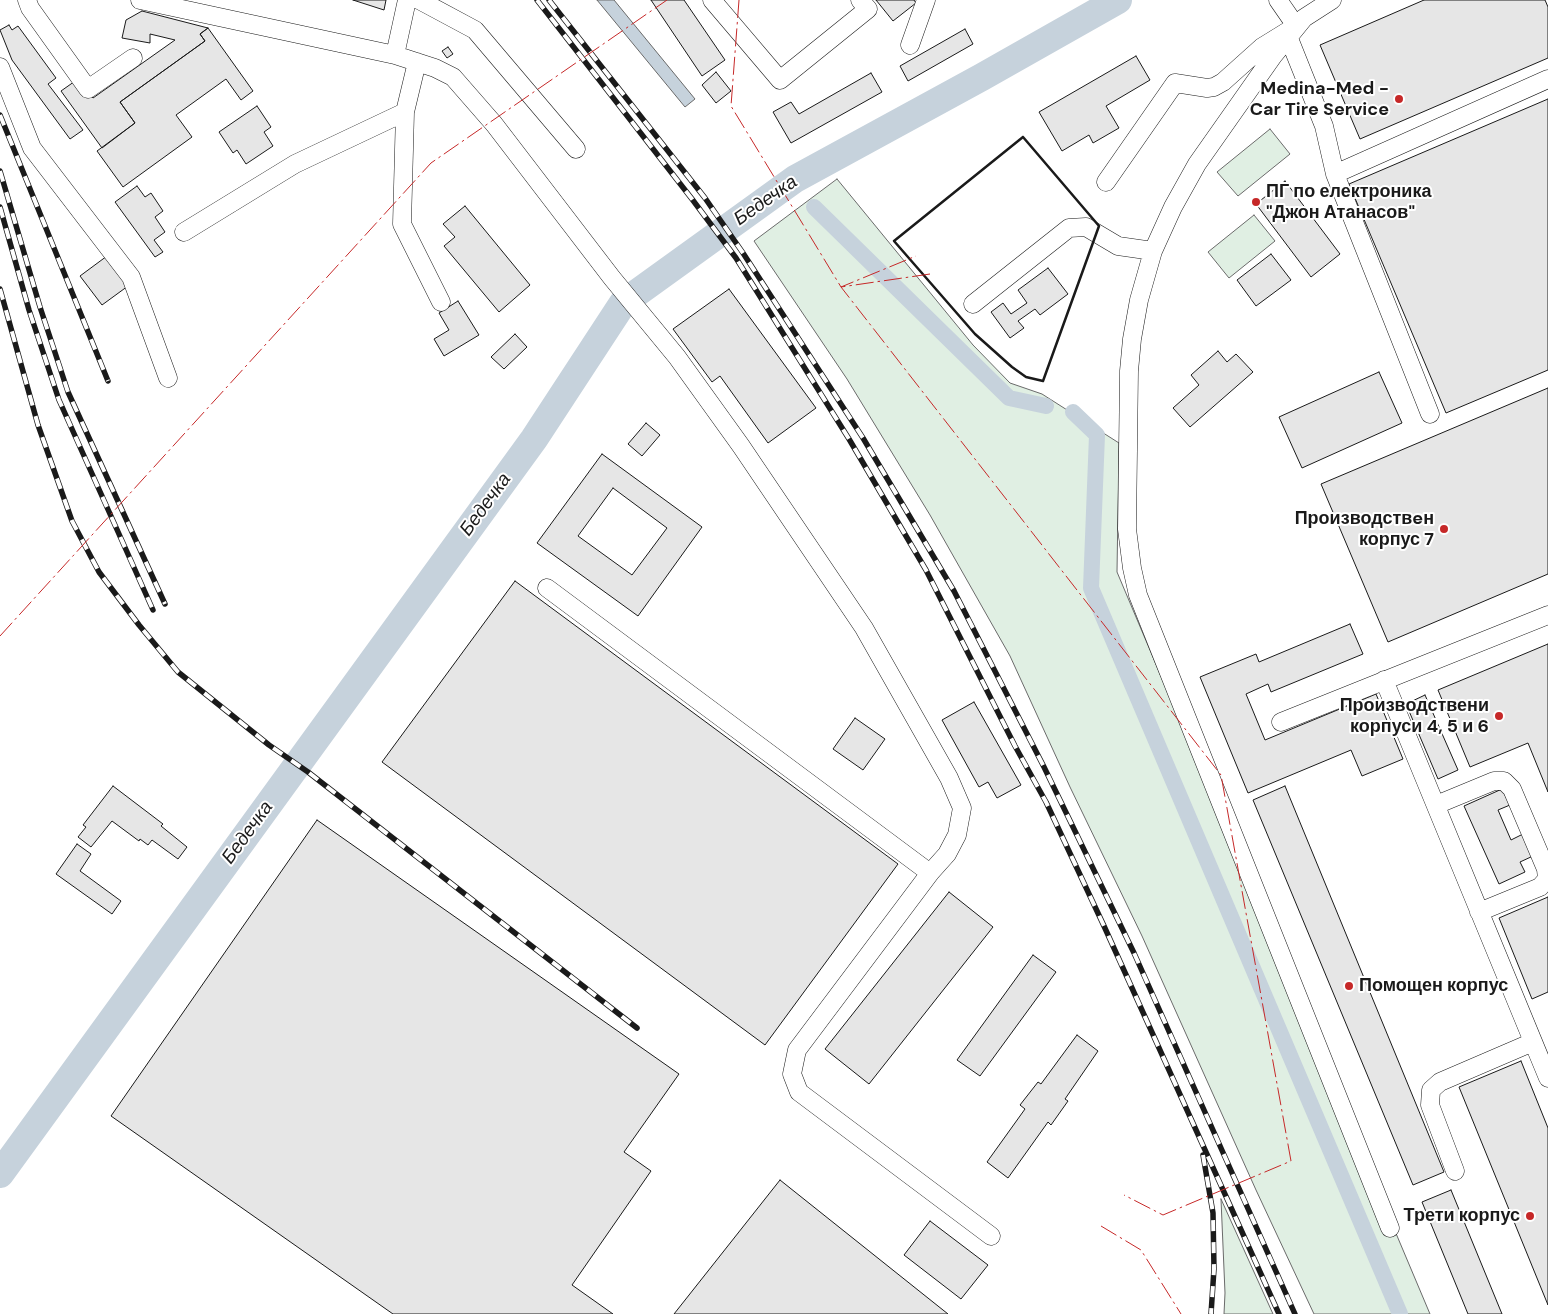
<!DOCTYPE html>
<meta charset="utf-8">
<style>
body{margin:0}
canvas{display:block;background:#fff}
</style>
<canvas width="1548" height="1314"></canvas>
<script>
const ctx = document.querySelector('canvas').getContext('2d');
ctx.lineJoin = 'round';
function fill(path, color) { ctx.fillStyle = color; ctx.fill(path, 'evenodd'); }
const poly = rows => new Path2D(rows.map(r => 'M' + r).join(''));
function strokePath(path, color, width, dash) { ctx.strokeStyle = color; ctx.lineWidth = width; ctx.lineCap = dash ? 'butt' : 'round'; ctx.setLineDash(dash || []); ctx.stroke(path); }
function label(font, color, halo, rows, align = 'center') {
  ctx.font = font + ' "DM Sans",sans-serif'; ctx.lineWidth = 4; ctx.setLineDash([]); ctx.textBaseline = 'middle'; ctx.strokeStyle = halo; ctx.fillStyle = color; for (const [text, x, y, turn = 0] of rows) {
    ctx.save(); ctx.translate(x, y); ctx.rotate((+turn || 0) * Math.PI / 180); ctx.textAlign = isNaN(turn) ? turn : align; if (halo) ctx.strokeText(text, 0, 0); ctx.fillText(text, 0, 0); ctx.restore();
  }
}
const green = poly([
 [1270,129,1290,154,1238,196,1217,172,1270,129],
 [837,179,973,345,1010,383,1042,394,1119,443,1117,572,1430,1314,1314,1314,1256,1190,1142,936,1070,787,1010,656,930,515,847,379,754,241,837,179],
 [1254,215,1275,241,1229,278,1208,252,1254,215],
 [1221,1199,1273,1314,1224,1314,1225,1293,1221,1199]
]);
fill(green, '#e0efe3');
strokePath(green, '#6a6a6a', 1);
const water = poly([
 [597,0,614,0,695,99,685,107,597,0]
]);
fill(water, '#c6d2dc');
strokePath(water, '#6a6a6a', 1);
strokePath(poly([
 [814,207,1009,398,1046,406],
 [1073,412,1097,435,1091,588,1400,1314]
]), '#c6d2dc', 16);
strokePath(poly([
 [0,1174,534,439,623,303,795,179,982,77,1118,0]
]), '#c6d2dc', 28);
const building = poly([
 [353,0,386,0,384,10,353,0],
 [651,0,684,0,725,60,702,76,651,0],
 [876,0,914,0,916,3,893,21,876,0],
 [1424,0,1545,0,1548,7,1548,58,1360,139,1320,45,1424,0],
 [142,11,208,28,200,34,205,41,120,102,135,123,102,148,61,91,78,79,93,98,175,40,150,34,150,43,122,38,126,20,142,11],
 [9,25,12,30,18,26,56,78,48,84,83,130,70,139,12,60,0,30,9,25],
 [208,28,253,91,241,100,226,79,176,115,192,137,123,187,97,151,135,123,120,102,205,41,200,34,208,28],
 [965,29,973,44,908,81,900,66,965,29],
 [448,47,453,54,447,58,442,51,448,47],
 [1136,56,1150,80,1106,106,1119,128,1093,143,1089,135,1062,151,1039,112,1136,56],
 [716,72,731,91,716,103,702,85,716,72],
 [871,73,882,92,791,143,773,112,791,102,799,114,871,73],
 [1548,99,1548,370,1446,413,1349,184,1548,99],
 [257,106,271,127,264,132,273,146,246,164,237,150,233,153,219,132,257,106],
 [1285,181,1340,254,1311,277,1256,204,1285,181],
 [137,186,145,197,151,193,163,211,155,217,165,232,154,240,163,252,155,257,115,202,137,186],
 [465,206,530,285,499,312,444,246,455,237,443,224,465,206],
 [1271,254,1291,280,1256,306,1237,280,1271,254],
 [107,256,128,286,102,305,80,276,107,256],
 [1048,268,1068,294,1040,315,1035,309,1018,321,1024,328,1010,338,991,312,1003,303,1011,314,1027,303,1018,290,1048,268],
 [729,289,816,408,768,443,720,376,712,382,673,329,729,289],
 [458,301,479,335,444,356,434,339,449,330,439,313,458,301],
 [515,334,527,347,504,369,491,357,515,334],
 [1218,351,1227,362,1236,354,1253,372,1190,427,1173,408,1199,385,1191,375,1218,351],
 [1379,372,1402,423,1302,468,1279,417,1379,372],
 [1548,388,1548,574,1388,642,1321,484,1548,388],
 [646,423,660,435,642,456,628,444,646,423],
 [602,454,702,527,638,616,537,543,602,454],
 [613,488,667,528,632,575,578,536,613,488],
 [515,581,898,864,765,1045,382,762,515,581],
 [1350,624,1363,654,1271,692,1268,684,1246,694,1265,740,1376,694,1403,759,1362,776,1351,750,1248,793,1200,677,1256,654,1259,662,1350,624],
 [1548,644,1548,792,1528,743,1470,767,1438,690,1548,644],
 [1425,695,1458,770,1438,779,1406,704,1425,695],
 [974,702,1021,785,997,798,988,782,979,787,942,720,974,702],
 [855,718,885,739,863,770,833,749,855,718],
 [113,786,163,824,161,826,187,847,178,859,152,840,148,845,140,839,139,841,112,821,91,847,78,837,86,827,83,825,113,786],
 [1285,786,1444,1172,1413,1185,1253,800,1285,786],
 [1502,789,1510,805,1498,810,1511,840,1523,834,1533,856,1520,862,1525,872,1499,884,1464,806,1502,789],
 [317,820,679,1074,624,1152,651,1171,572,1285,613,1314,393,1314,111,1116,317,820],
 [77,844,91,854,80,871,121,901,112,914,56,874,77,844],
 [949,892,993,927,869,1084,825,1049,949,892],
 [1548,897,1548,992,1532,999,1499,918,1548,897],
 [1033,955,1056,972,980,1076,957,1060,1033,955],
 [1077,1035,1098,1051,1065,1099,1068,1101,1051,1125,1048,1122,1008,1178,987,1162,1025,1109,1020,1105,1038,1082,1041,1084,1077,1035],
 [1521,1061,1548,1128,1548,1305,1459,1087,1521,1061],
 [780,1180,948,1314,674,1314,780,1180],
 [1451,1190,1502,1314,1468,1314,1422,1202,1451,1190],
 [930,1221,988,1265,961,1299,904,1255,930,1221]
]);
fill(building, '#e6e6e6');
strokePath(building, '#1a1a1a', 1);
const minor = poly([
 [27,0,30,8,88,89,133,58],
 [140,0,395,55,435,68,453,77,494,124,612,278,677,357,741,446,864,628,949,778,962,808,957,835,947,854,930,873,797,1050,792,1074,799,1092,991,1236],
 [419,0,475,30,576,149],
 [712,0,780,80,868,9,860,0],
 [1332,0,1304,18,1273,56,1197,164,1173,207,1153,251,1139,300,1132,339,1129,371,1127,529,1132,568,1138,595,1390,1228],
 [1288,36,1324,126,1335,174,1430,414],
 [910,45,926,0],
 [395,55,407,0],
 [417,62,405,112,402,224,441,302],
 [0,67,32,148,131,277,168,378],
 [1335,174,1548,79],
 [1106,182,1175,83,1207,88,1214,87,1223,82,1262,47,1296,26,1278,0],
 [184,232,295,164,405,112],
 [973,304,1069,228,1086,227,1118,246,1153,251],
 [547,588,930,873],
 [1384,680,1548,1078],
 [1281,722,1548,615],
 [1436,805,1494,781,1504,781,1512,789,1546,869,1547,879,1540,887,1479,912],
 [1455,1171,1430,1105,1431,1090,1440,1082,1533,1042]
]);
strokePath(minor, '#1a1a1a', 19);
strokePath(minor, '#fff', 18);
const rail = poly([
 [537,0,692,199,736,258,849,439,926,570,1015,746,1046,802,1104,926,1279,1314],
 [549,0,705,198,743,253,863,438,954,591,1044,767,1134,953,1295,1314],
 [0,115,108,381],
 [0,171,40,307,68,392,165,604],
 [0,207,29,310,59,400,153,610],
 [0,289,38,425,72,521,99,572,139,625,178,672,269,745,308,772,637,1028],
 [1203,1155,1213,1213,1214,1269,1211,1314]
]);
strokePath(rail, '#1a1a1a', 5.5);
strokePath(rail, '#fff', 4, [11]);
strokePath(poly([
 [1023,137,1099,226,1043,381,1026,377,1012,367,975,334,894,241,1023,137]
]), '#1a1a1a', 2.5);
strokePath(poly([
 [739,0,731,106,841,287,916,256],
 [930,274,841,287,1221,775,1291,1161,1163,1215,1124,1195],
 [0,636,431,163,667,0],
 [1101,1226,1141,1250,1181,1314]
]), '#c62828', 1, [18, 4, 2.5, 4]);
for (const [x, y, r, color] of [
 [1399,99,5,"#c62828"],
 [1256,202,5,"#c62828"],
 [1444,529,5,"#c62828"],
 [1499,716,5,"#c62828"],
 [1349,986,5,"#c62828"],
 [1530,1216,5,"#c62828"]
]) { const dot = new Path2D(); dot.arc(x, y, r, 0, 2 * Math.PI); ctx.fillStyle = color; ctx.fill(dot); strokePath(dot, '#fff', 2); }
label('bold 18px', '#1a1a1a', '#fff', [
 ["Medina-Med -",1389,89],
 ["Car Tire Service",1389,110],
 ["ПГ по електроника",1266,192,"left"],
 ["\"Джон Атанасов\"",1266,213,"left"],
 ["Производствeн",1434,519],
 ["корпус 7",1434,540],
 ["Производствени",1489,706],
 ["корпуси 4, 5 и 6",1489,727],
 ["Помощен корпус",1359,986,"left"],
 ["Трети корпус",1520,1216]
], 'right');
label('italic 19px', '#1a1a1a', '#fff', [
 ["Бедечка",766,201,-35],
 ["Бедечка",486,505,-54],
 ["Бедечка",248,833,-54]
]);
</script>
